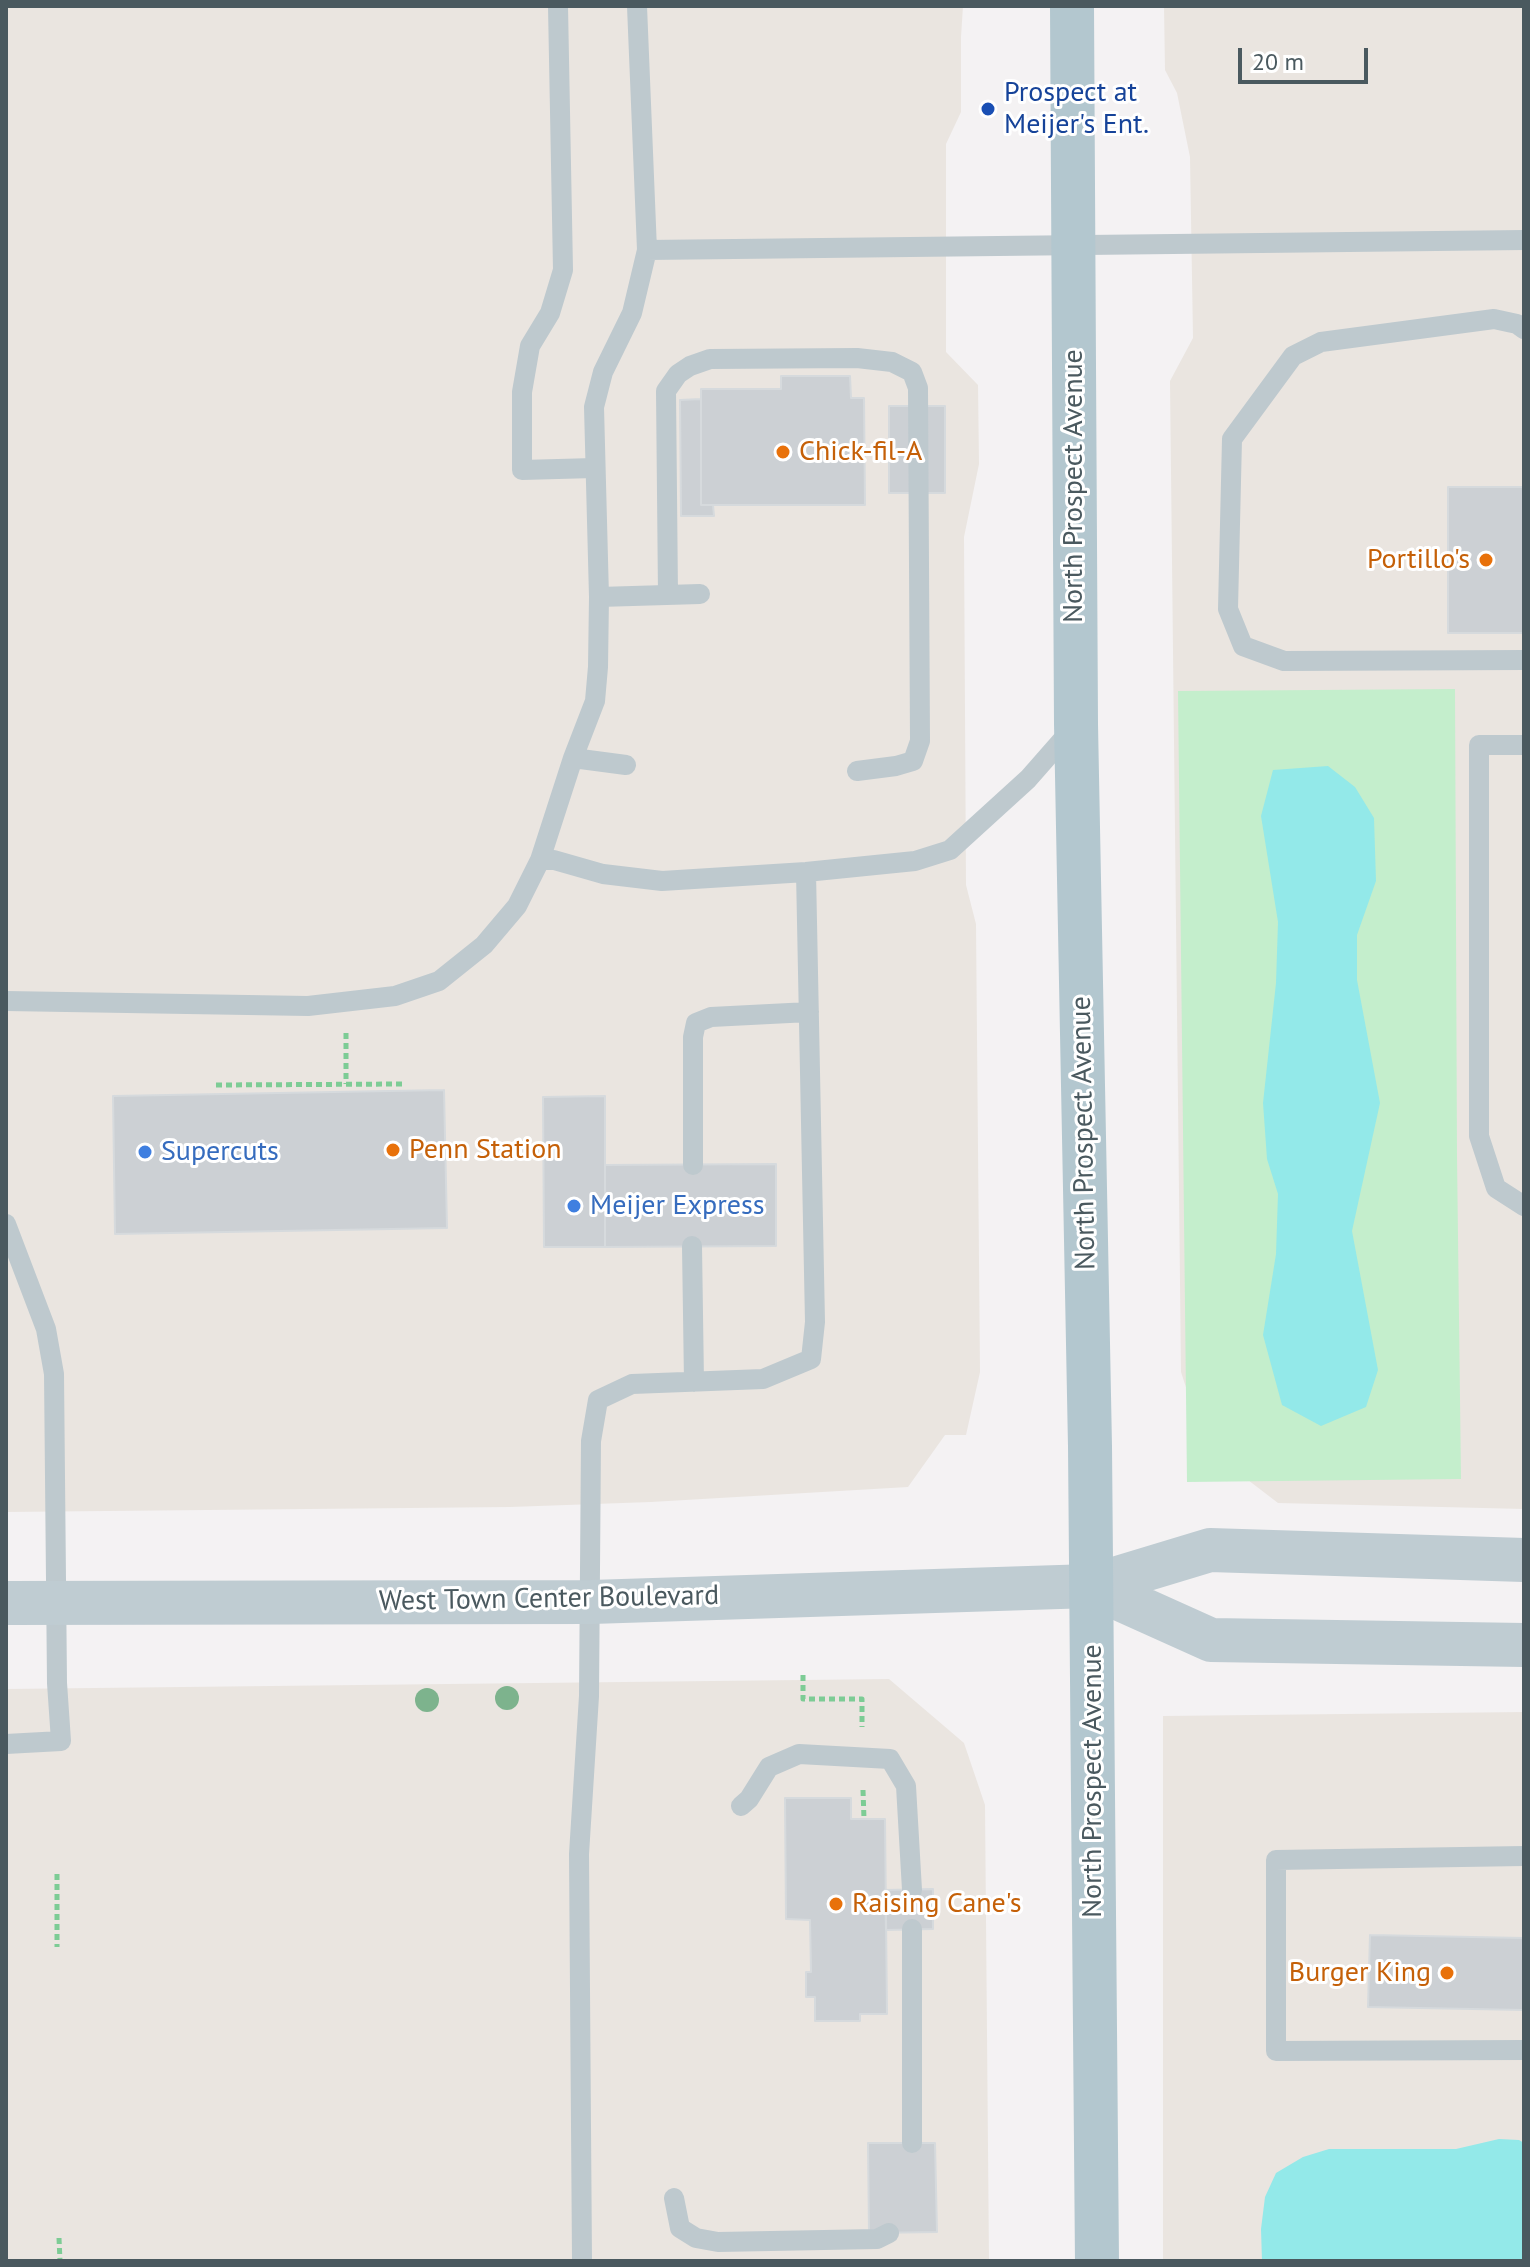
<!DOCTYPE html>
<style>
body{margin:0}
#map{position:relative;width:1530px;height:2267px;overflow:hidden;background:#f4f2f3;font-family:"PT Sans",sans-serif}
canvas{display:block}
.frame{position:absolute;inset:0;border:8px solid #4a595f;pointer-events:none}
.scale{position:absolute;left:1238px;top:48px;width:130px;height:36px;box-sizing:border-box;border:4px solid #4a595f;border-top:0;padding-left:10px;font-size:24px;line-height:28px;white-space:nowrap;color:#4a595f;-webkit-text-stroke:6px #fff;paint-order:stroke}
</style>
<div id="map">
<canvas width="1530" height="2267"></canvas>
<div class="frame"></div>
<div class="scale">20 m</div>
</div>
<script>
const ctx = document.querySelector('canvas').getContext('2d');
ctx.lineJoin = 'round';
function fill(path, color) { ctx.fillStyle = color; ctx.fill(path, 'evenodd'); }
const poly = rows => new Path2D(rows.map(r => 'M' + r).join(''));
function strokePath(path, color, width, dash) { ctx.strokeStyle = color; ctx.lineWidth = width; ctx.lineCap = dash ? 'butt' : 'round'; ctx.setLineDash(dash || []); ctx.stroke(path); }
function label(font, color, halo, rows, align = 'center') {
  ctx.font = font + ' "PT Sans",sans-serif'; ctx.lineWidth = 6; ctx.setLineDash([]); ctx.textBaseline = 'middle'; ctx.strokeStyle = halo; ctx.fillStyle = color; for (const [text, x, y, turn = 0] of rows) {
    ctx.save(); ctx.translate(x, y); ctx.rotate((+turn || 0) * Math.PI / 180); ctx.textAlign = isNaN(turn) ? turn : align; if (halo) ctx.strokeText(text, 0, 0); ctx.fillText(text, 0, 0); ctx.restore();
  }
}
fill(poly([
 [6,6,963,6,961,37,961,112,946,144,946,352,978,385,979,464,964,537,966,885,976,924,980,1372,966,1435,945,1435,908,1487,651,1502,510,1507,6,1512],
 [1164,6,1524,6,1524,1509,1278,1503,1201,1444,1193,1409,1181,1372,1170,381,1193,338,1190,157,1177,93,1165,70],
 [889,1679,964,1743,985,1805,989,2261,6,2261,6,1689],
 [1524,1712,1524,2261,1163,2261,1163,1716]
]), '#eae5e0');
fill(poly([
 [1455,689,1457,1156,1461,1479,1187,1482,1178,691]
]), '#c4eecc');
fill(poly([
 [1328,766,1355,787,1374,818,1376,881,1357,935,1357,980,1380,1103,1352,1231,1378,1370,1366,1407,1321,1426,1282,1405,1263,1335,1276,1254,1278,1194,1267,1159,1263,1103,1276,983,1278,922,1261,816,1273,770],
 [1499,2139,1519,2140,1524,2143,1524,2261,1262,2261,1261,2229,1265,2197,1276,2173,1303,2157,1329,2149,1456,2149]
]), '#93e9e9');
const building = poly([
 [781,376,850,376,851,398,864,398,865,505,701,505,701,389,781,389,781,376],
 [701,399,701,505,713,505,714,516,681,516,680,400,701,399],
 [889,406,945,406,945,493,889,493,889,406],
 [1448,487,1524,487,1524,633,1448,633,1448,487],
 [444,1090,447,1228,115,1234,113,1096,444,1090],
 [605,1096,605,1247,544,1247,543,1097,605,1096],
 [776,1164,776,1246,605,1247,605,1165,776,1164],
 [785,1798,851,1798,851,1819,885,1819,887,2014,860,2014,860,2021,815,2021,815,1997,806,1997,806,1972,811,1972,810,1920,786,1919,785,1798],
 [933,1889,933,1929,886,1930,885,1890,933,1889],
 [1370,1935,1524,1938,1524,2010,1368,2007,1370,1935],
 [868,2143,935,2143,937,2232,869,2233,868,2143]
]);
fill(building, '#ccd0d4');
strokePath(building, '#d6dadd', 2);
strokePath(poly([
 [346,1033,346,1084],
 [216,1085,405,1084],
 [803,1675,803,1699,862,1699,862,1727],
 [863,1790,864,1819],
 [57,1874,57,1947],
 [59,2238,60,2261]
]), '#7dcc95', 5, [6, 4]);
strokePath(poly([
 [558,6,563,270,550,313,530,346,522,392,522,470,594,468],
 [647,250,1524,240],
 [1524,329,1517,324,1494,319,1321,342,1293,356,1232,439,1228,609,1243,646,1284,661,1524,660],
 [668,595,666,391,678,374,690,366,710,359,857,358,892,362,912,372,918,388,920,741,913,761,896,766,857,771],
 [599,597,700,594],
 [1524,745,1479,745,1479,1136,1496,1188,1524,1206],
 [573,758,626,765],
 [540,860,554,860,603,874,662,881,806,872,915,861,950,850,1028,779,1071,730],
 [6,1001,308,1006,395,996,439,981,484,945,517,906,540,860,573,758,595,701,598,667,599,597,594,407,603,372,632,313,647,250,637,6],
 [693,1165,693,1037,696,1023,711,1017,809,1012],
 [6,1224,46,1329,54,1374,57,1683,61,1741,6,1744],
 [692,1246,694,1382],
 [741,1806,749,1799,769,1767,799,1754,890,1759,906,1786,912,1890],
 [1524,1856,1276,1860,1276,2051,1524,2050],
 [912,1929,912,2143],
 [674,2198,680,2228,696,2238,718,2242,877,2239,889,2233],
 [582,2261,579,1854,589,1696,591,1441,598,1400,632,1384,763,1379,811,1359,815,1322,806,872]
]), '#bec9ce', 20);
strokePath(poly([
 [1091,1586,1211,1640,1524,1645],
 [6,1603,591,1602,1091,1586,1210,1550,1524,1560]
]), '#bfccd2', 44);
strokePath(poly([
 [1072,6,1076,724,1090,1446,1097,2261]
]), '#b3c7cf', 44);
ctx.fillStyle = '#7db38d';
for (const [x, y] of [
 [507,1698],
 [427,1700]
]) { ctx.beginPath(); ctx.arc(x, y, 12, 0, 2 * Math.PI); ctx.fill(); }
for (const [x, y, r, color] of [
 [988,109,8,"#1a4fb4"],
 [783,452,8,"#e8710a"],
 [1486,560,8,"#e8710a"],
 [393,1150,8,"#e8710a"],
 [145,1152,8,"#3f7fe0"],
 [574,1206,8,"#3f7fe0"],
 [836,1904,8,"#e8710a"],
 [1447,1973,8,"#e8710a"]
]) { const dot = new Path2D(); dot.arc(x, y, r, 0, 2 * Math.PI); ctx.fillStyle = color; ctx.fill(dot); strokePath(dot, '#fff', 3); }
label('28px', '#164399', '#fff', [
 ["Prospect at",1004,93],
 ["Meijer's Ent.",1004,125]
], 'left');
label('28px', '#c56008', '#fff', [
 ["Chick-fil-A",799,452],
 ["Portillo's",1470,560,"right"],
 ["Penn Station",409,1150],
 ["Raising Cane's",852,1904],
 ["Burger King",1431,1973,"right"]
], 'left');
label('28px', '#4a595f', '#fff', [
 ["North Prospect Avenue",1074,486,-90],
 ["North Prospect Avenue",1084,1133,-91],
 ["West Town Center Boulevard",549,1599,-1],
 ["North Prospect Avenue",1093,1781,-90]
]);
label('28px', '#366cbe', '#fff', [
 ["Supercuts",161,1152],
 ["Meijer Express",590,1206]
], 'left');
</script>
